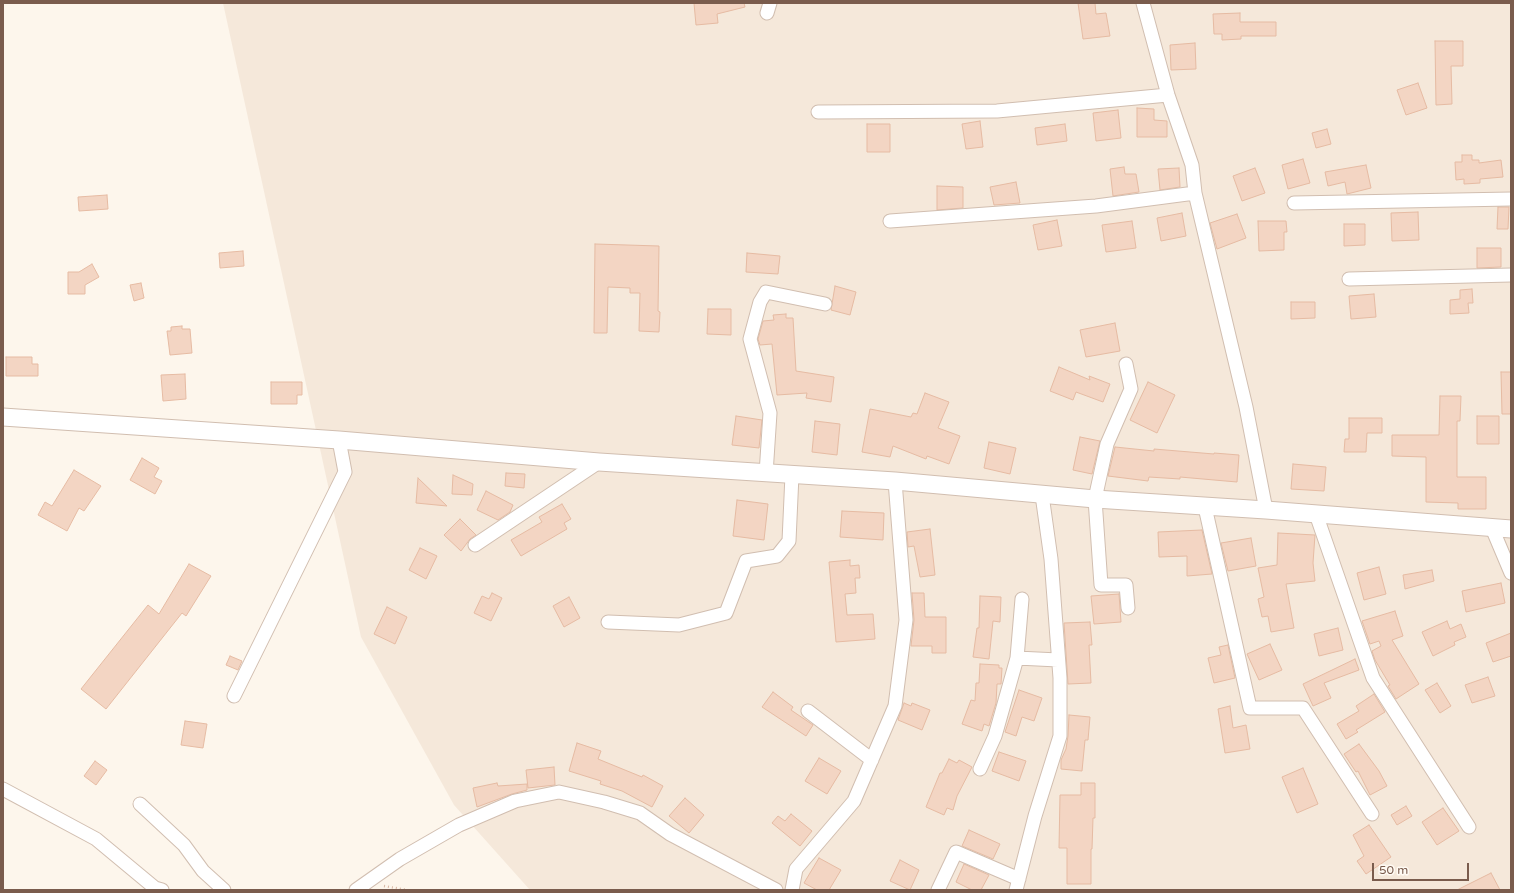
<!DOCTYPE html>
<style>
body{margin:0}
#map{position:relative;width:1514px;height:893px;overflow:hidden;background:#fdf6ec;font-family:"Varela Round",sans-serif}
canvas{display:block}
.frame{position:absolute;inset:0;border:4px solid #7a5c4d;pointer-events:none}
.scale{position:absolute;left:1372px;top:863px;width:97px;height:18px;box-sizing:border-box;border:2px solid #7a5c4d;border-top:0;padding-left:5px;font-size:12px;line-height:14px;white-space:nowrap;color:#7a5c4d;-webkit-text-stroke:3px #fffaf3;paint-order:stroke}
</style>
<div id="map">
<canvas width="1514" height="893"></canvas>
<div class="frame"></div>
<div class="scale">50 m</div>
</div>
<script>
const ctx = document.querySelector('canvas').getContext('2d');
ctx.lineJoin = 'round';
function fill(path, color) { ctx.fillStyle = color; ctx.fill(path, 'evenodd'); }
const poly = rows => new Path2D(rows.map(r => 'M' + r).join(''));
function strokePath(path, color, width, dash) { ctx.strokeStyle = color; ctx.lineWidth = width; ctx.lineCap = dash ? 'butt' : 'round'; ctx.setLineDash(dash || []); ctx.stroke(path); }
fill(poly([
 [223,3,1511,3,1511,890,530,890,454,805,361,637]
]), '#f5e8da');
const building = poly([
 [694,3,744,3,745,7,717,14,718,23,696,25,694,3],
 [1078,3,1095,3,1096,14,1106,13,1110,36,1083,39,1078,3],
 [1240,13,1240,22,1276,22,1276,36,1241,36,1241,39,1222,40,1222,34,1214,34,1213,14,1240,13],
 [1435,41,1463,41,1463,66,1451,66,1452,104,1436,105,1435,41],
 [1195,43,1196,69,1171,70,1170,45,1195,43],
 [1418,83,1427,108,1406,115,1397,90,1418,83],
 [1137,108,1154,109,1154,120,1167,121,1167,137,1137,137,1137,108],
 [1118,110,1121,138,1096,141,1093,113,1118,110],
 [980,121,983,147,966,149,962,124,980,121],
 [867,124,890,124,890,152,867,152,867,124],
 [1065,124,1067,141,1037,145,1035,128,1065,124],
 [1327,129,1331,144,1316,148,1312,133,1327,129],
 [1462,155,1472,155,1472,160,1479,160,1479,163,1501,160,1503,177,1480,179,1480,183,1464,184,1464,179,1456,180,1455,162,1462,162,1462,155],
 [1303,159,1310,183,1288,189,1282,165,1303,159],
 [1366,165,1371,188,1347,194,1345,182,1328,186,1325,172,1366,165],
 [1124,167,1125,174,1136,174,1139,192,1113,196,1110,169,1124,167],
 [1179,168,1180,187,1160,190,1158,169,1179,168],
 [1255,168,1265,193,1242,201,1233,176,1255,168],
 [1016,182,1020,203,994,205,990,187,1016,182],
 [937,186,963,187,963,208,937,210,937,186],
 [107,195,108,209,79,211,78,197,107,195],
 [1498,207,1509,207,1508,229,1497,229,1498,207],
 [1418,212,1419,240,1392,241,1391,213,1418,212],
 [1182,213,1186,236,1161,241,1157,218,1182,213],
 [1237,214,1246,238,1217,249,1210,223,1237,214],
 [1057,220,1062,246,1038,250,1033,225,1057,220],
 [1132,221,1136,248,1106,252,1102,225,1132,221],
 [1258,221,1286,221,1287,232,1284,232,1284,250,1259,251,1258,221],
 [1344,224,1365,224,1365,245,1344,246,1344,224],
 [595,244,659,246,658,311,660,312,659,332,639,331,640,293,630,293,630,288,608,287,607,333,594,333,595,244],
 [1477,248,1501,248,1501,267,1477,268,1477,248],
 [243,251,244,266,220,268,219,253,243,251],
 [747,253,780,256,778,274,746,272,747,253],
 [92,264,99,277,85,285,85,294,68,294,68,272,79,272,92,264],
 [141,283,144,298,134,301,130,285,141,283],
 [835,286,856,292,850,315,831,310,835,286],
 [1472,289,1473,303,1468,303,1469,313,1450,314,1450,300,1460,299,1460,290,1472,289],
 [1374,294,1376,317,1351,319,1349,296,1374,294],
 [1291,302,1315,302,1315,318,1291,319,1291,302],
 [708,309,731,309,731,335,707,334,708,309],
 [786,314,786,318,793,318,796,371,834,377,831,402,806,398,807,393,777,395,772,344,760,345,758,339,763,321,774,320,773,315,786,314],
 [1115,323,1120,351,1086,357,1080,330,1115,323],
 [182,326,182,329,190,329,192,353,170,355,167,331,171,331,171,327,182,326],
 [6,357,32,357,32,364,38,364,38,376,6,376,6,357],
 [1059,367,1090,380,1089,376,1110,384,1103,402,1076,392,1073,400,1050,391,1059,367],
 [1501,372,1511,372,1511,414,1502,414,1501,372],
 [185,374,186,399,163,401,161,375,185,374],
 [271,382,302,382,302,395,297,395,297,404,271,404,271,382],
 [1148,382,1175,395,1157,433,1130,420,1148,382],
 [925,393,949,402,938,428,960,436,949,464,927,456,926,459,893,446,890,457,862,452,870,409,911,417,913,413,917,414,925,393],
 [1440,396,1461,396,1460,421,1457,421,1457,477,1486,477,1486,509,1458,509,1458,503,1426,502,1426,457,1392,456,1392,435,1439,435,1440,396],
 [736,416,762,420,759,448,732,445,736,416],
 [1477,416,1499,416,1499,444,1477,444,1477,416],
 [1349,418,1382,418,1382,433,1367,433,1366,452,1344,452,1345,439,1349,439,1349,418],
 [815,421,840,424,837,455,812,452,815,421],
 [1080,437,1100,441,1092,474,1073,470,1080,437],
 [989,442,1016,448,1010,474,984,468,989,442],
 [1115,447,1154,451,1154,449,1214,454,1214,453,1239,455,1237,482,1180,477,1180,479,1149,477,1148,481,1108,476,1115,447],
 [142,458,159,468,154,477,162,481,155,494,130,480,142,458],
 [1293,464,1326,467,1324,491,1291,489,1293,464],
 [74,470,101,486,84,511,79,508,67,531,38,515,45,502,52,506,74,470],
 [506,473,525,474,524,488,505,486,506,473],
 [453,475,473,484,472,495,452,494,453,475],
 [418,478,447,506,416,503,418,478],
 [486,491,513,505,510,512,498,520,477,510,486,491],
 [737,500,768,504,764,540,733,536,737,500],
 [562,504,571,519,564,523,567,529,521,556,511,540,542,522,539,517,562,504],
 [842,511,884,513,883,540,840,537,842,511],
 [460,519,476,535,470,539,461,551,444,535,460,519],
 [930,529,935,575,920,577,914,546,908,547,907,532,930,529],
 [1202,530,1212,574,1187,576,1187,556,1159,557,1158,532,1202,530],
 [1278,533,1315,535,1313,563,1315,581,1286,584,1294,628,1271,632,1268,616,1262,617,1258,599,1264,597,1258,568,1277,565,1278,533],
 [1251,538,1256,566,1228,571,1221,543,1251,538],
 [420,548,437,556,426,579,409,570,420,548],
 [850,560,850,566,859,565,860,578,855,578,856,593,845,594,847,615,873,614,875,639,836,642,829,562,850,560],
 [189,564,211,576,186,616,182,613,106,709,81,689,148,605,159,614,189,564],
 [1379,567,1386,594,1364,600,1357,573,1379,567],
 [1432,570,1434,581,1405,589,1403,575,1432,570],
 [1501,583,1505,603,1466,612,1462,591,1501,583],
 [492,593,502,598,491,621,474,613,482,596,489,599,492,593],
 [912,593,924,593,925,617,946,617,946,653,932,653,932,646,911,646,914,620,912,593],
 [1119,594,1121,622,1094,624,1091,596,1119,594],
 [980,596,1001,597,1000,622,993,621,989,659,973,657,977,628,979,628,980,596],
 [569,597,580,618,564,627,553,606,569,597],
 [387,607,407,617,395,644,374,634,387,607],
 [1395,611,1403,636,1392,640,1419,684,1396,699,1388,686,1390,685,1375,660,1372,651,1381,646,1379,641,1370,644,1362,621,1395,611],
 [1447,621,1450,629,1461,624,1466,637,1454,642,1455,645,1433,656,1422,632,1447,621],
 [1090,622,1092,645,1089,645,1091,683,1068,684,1064,623,1090,622],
 [1338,628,1343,650,1319,656,1314,634,1338,628],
 [1511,633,1511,656,1493,662,1486,643,1511,633],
 [1270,644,1282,670,1259,680,1247,654,1270,644],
 [1228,645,1235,678,1214,683,1208,658,1221,655,1219,647,1228,645],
 [230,656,242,661,238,670,226,665,230,656],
 [1355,659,1359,670,1324,683,1331,698,1313,706,1303,684,1355,659],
 [980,664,999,665,999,668,1002,668,1001,684,997,684,996,703,989,726,984,724,982,731,962,724,971,700,975,701,976,683,979,683,980,664],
 [1488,677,1495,696,1472,703,1465,685,1488,677],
 [1437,683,1451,706,1440,713,1425,690,1437,683],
 [1019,690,1042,698,1034,721,1022,717,1016,736,1005,732,1019,690],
 [773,692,793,707,791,710,813,725,806,736,762,707,773,692],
 [1374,694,1385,712,1356,730,1358,732,1346,739,1337,724,1359,711,1356,706,1374,694],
 [904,703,911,706,912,703,930,710,922,730,898,720,904,703],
 [1230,706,1233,728,1246,725,1250,749,1225,753,1218,709,1230,706],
 [1069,715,1090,717,1088,740,1085,740,1082,771,1061,769,1061,760,1066,749,1068,736,1069,715],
 [185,721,207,724,203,748,181,745,185,721],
 [577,743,601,751,598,759,642,777,643,775,663,786,652,807,622,791,600,784,601,781,569,771,577,743],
 [1359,744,1379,771,1387,786,1370,795,1358,771,1356,772,1344,754,1359,744],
 [999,752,1026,761,1019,781,992,771,999,752],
 [819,758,841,771,827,794,805,781,819,758],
 [949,759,957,763,959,760,972,767,957,796,953,810,947,808,944,815,926,807,940,773,942,773,949,759],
 [95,761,107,770,96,785,84,776,95,761],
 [554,767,555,785,528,788,526,770,554,767],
 [1303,768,1318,804,1297,813,1282,777,1303,768],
 [497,783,498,786,527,784,527,790,512,794,477,807,473,788,497,783],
 [1081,783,1095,783,1095,818,1093,818,1092,849,1091,849,1091,884,1067,884,1067,848,1059,848,1060,795,1081,795,1081,783],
 [685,798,704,815,689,833,669,816,685,798],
 [1406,806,1412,816,1397,825,1391,815,1406,806],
 [1443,808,1459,831,1437,845,1422,822,1443,808],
 [791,814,812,831,800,846,772,823,778,816,785,821,791,814],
 [1369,825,1391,857,1366,874,1357,861,1364,856,1353,835,1369,825],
 [969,830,1000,844,993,859,962,846,969,830],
 [819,858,841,870,829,890,817,890,804,883,819,858],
 [900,860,919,870,910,890,890,881,900,860],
 [964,864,989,875,981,890,972,890,956,882,964,864],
 [1491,873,1500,890,1457,890,1491,873]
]);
fill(building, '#f3d5c3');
strokePath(building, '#e6bba3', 1);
const minor = poly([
 [1143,3,1168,95,1192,165,1195,193,1246,407,1266,510],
 [767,13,770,3],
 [818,112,997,111,1168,95],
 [1294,203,1511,199],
 [890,221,1096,206,1195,193],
 [1349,279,1511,275],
 [1126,364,1131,389,1107,444,1095,499,1101,585,1126,585,1128,608],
 [766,474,770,413,750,339,760,302,766,292,825,304],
 [1205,507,1250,708,1303,708,1372,814],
 [1316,514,1373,678,1469,827],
 [1492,528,1511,573],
 [475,545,599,462],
 [608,622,679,625,726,613,746,561,777,556,789,541,792,475],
 [1017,658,1022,599],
 [234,696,345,472,339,440],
 [808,711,872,760],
 [980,769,995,736,1017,658,1058,660],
 [3,789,96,839,155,888,162,890],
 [140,804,184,845,203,871,224,890],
 [356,890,400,859,459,825,515,801,559,792,604,802,640,813,670,834,776,890],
 [792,890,796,869,854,801,895,706,906,620,895,481],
 [938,890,956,852,1019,879],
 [1016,890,1035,816,1060,736,1060,678,1051,559,1042,495]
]);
const tertiary = poly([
 [3,417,339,440,599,462,895,481,1095,499,1266,510,1511,529]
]);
strokePath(minor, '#d1beb0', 15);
strokePath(tertiary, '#d1beb0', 19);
strokePath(poly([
 [384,886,407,890]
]), '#d9b8a5', 2.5, [1, 3]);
strokePath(minor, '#fff', 13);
strokePath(tertiary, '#fff', 17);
</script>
